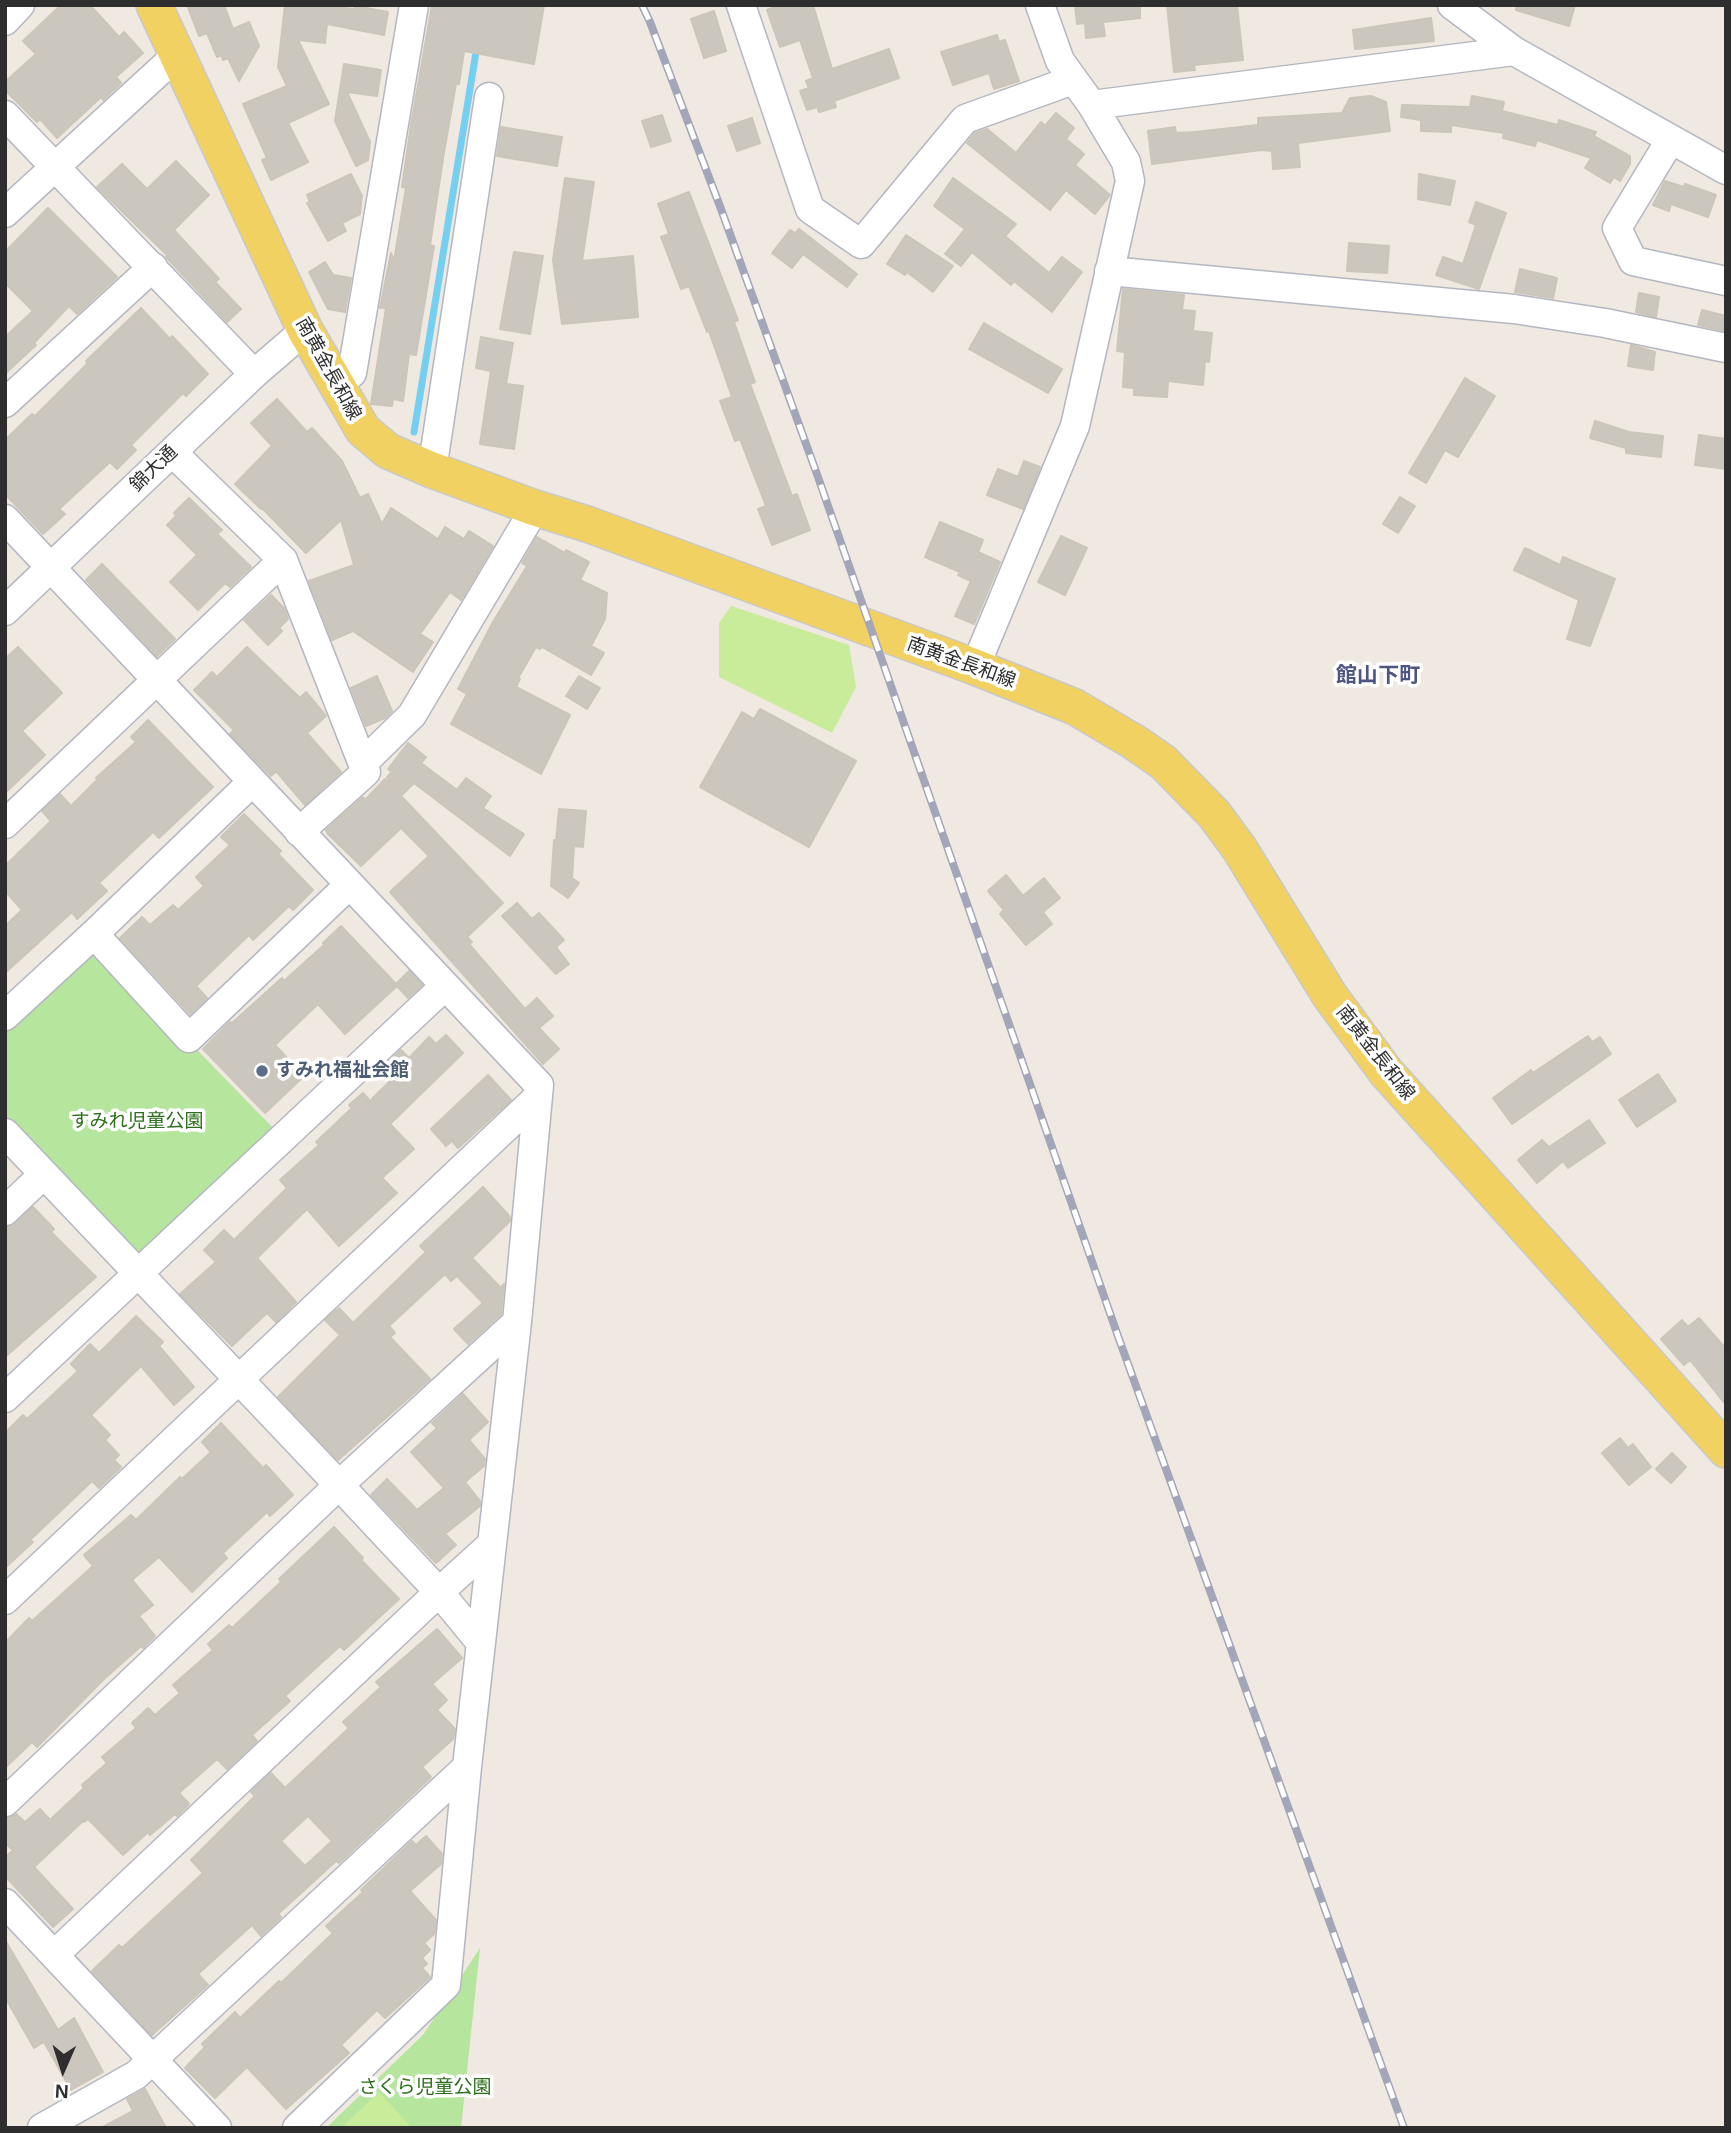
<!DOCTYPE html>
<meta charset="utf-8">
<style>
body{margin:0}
#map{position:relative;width:1731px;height:2133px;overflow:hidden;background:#efe9e1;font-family:Helvetica,sans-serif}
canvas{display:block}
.frame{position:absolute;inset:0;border:7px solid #2e2e2e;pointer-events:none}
.north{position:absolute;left:28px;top:2035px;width:70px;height:70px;-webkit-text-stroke:5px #fff;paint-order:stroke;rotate:183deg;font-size:19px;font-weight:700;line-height:28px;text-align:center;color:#2e2e2e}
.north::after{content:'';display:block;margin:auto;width:24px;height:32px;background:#2e2e2e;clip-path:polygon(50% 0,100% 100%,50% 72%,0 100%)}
</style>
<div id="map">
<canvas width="1731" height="2133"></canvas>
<div class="frame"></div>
<div class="north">N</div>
</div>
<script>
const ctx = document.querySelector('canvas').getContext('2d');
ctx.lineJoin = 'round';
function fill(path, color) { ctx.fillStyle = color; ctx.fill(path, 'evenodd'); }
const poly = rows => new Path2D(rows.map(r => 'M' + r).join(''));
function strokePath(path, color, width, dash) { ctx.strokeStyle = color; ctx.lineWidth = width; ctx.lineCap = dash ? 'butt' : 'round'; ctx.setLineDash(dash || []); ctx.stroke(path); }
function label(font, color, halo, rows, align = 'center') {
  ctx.font = font + ' Helvetica,"Noto Sans JP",sans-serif'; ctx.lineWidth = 7; ctx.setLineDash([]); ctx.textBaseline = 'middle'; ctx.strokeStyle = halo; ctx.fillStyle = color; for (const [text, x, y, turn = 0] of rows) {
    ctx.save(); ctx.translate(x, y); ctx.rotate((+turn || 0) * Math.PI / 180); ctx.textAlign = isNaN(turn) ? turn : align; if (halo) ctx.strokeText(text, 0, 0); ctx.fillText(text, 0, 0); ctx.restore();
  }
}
fill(poly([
 [95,945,277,1132,135,1257,5,1115,5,1026],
 [480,1948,461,2128,326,2128,423,2035]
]), '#b6e59e');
fill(poly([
 [731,606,849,645,856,687,832,733,719,677,719,623],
 [379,2092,412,2128,341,2128]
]), '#c9ec9a');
strokePath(poly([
 [414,432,477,46]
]), '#75cff0', 7);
const building = poly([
 [61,5,90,5,119,37,124,32,143,53,116,77,121,83,103,100,101,97,57,138,40,119,37,122,5,90,5,82,36,54,23,41,61,5],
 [187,5,224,5,233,29,249,22,259,46,239,81,228,58,223,60,221,55,217,57,207,33,199,36,187,5],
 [285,5,320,5,354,9,355,6,388,12,384,35,327,24,325,43,298,40,329,104,288,123,308,162,271,180,262,160,267,158,243,104,287,86,278,67,285,5],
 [432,5,544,5,534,64,464,51,459,84,456,84,444,152,430,245,434,246,416,355,409,354,403,401,393,399,392,406,371,404,386,308,380,308,391,253,394,261,406,188,402,187,411,125,432,5],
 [781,5,813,5,832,69,889,49,899,78,834,101,836,107,819,112,817,107,807,110,800,91,809,88,806,81,813,78,800,40,780,47,767,10,781,5],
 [1075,5,1140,5,1140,18,1103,22,1105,36,1086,38,1085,23,1077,24,1075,5],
 [1167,5,1237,5,1243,60,1194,65,1195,70,1174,72,1167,5],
 [1517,5,1575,5,1569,26,1516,10,1517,5],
 [714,11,726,51,704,58,691,19,714,11],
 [1431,18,1434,41,1355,49,1353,30,1431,18],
 [997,35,999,42,1005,40,1019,81,994,89,989,73,953,85,941,52,997,35],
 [344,64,381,70,377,96,347,92,370,142,368,160,356,166,335,121,344,64],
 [1371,96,1386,102,1390,131,1298,143,1300,167,1273,169,1272,151,1261,150,1152,164,1148,131,1175,127,1176,133,1195,132,1258,125,1258,118,1342,113,1350,98,1371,96],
 [1472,96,1504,102,1502,111,1558,125,1559,120,1596,132,1594,136,1630,156,1630,164,1620,181,1614,177,1610,183,1585,168,1591,158,1537,140,1535,146,1503,138,1504,133,1451,125,1451,132,1421,131,1421,120,1401,117,1402,105,1470,107,1472,96],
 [1056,113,1074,128,1066,139,1084,154,1075,165,1110,195,1095,214,1066,190,1050,210,967,143,975,133,987,129,1016,153,1041,122,1045,126,1056,113],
 [662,115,671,141,651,147,642,121,662,115],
 [752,118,760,143,737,151,728,126,752,118],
 [501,127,562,137,557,166,497,156,501,127],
 [176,161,209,195,174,230,219,279,215,282,241,309,227,322,166,257,167,255,97,187,122,164,147,189,176,161],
 [351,174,362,196,360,214,342,223,346,231,328,241,307,203,310,202,307,195,351,174],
 [1419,174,1455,181,1450,205,1418,199,1419,174],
 [565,178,594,182,582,261,633,256,638,317,562,324,553,260,565,178],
 [953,178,1016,224,1005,236,1049,273,1062,257,1082,272,1052,312,1014,281,1011,285,972,252,961,266,945,254,965,229,934,206,953,178],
 [1665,181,1684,187,1685,184,1716,195,1708,217,1671,204,1669,211,1653,205,1665,181],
 [689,192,738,320,734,322,755,382,750,384,792,496,797,494,810,530,772,545,758,509,766,506,740,439,735,441,720,401,732,397,709,331,707,332,689,286,681,289,661,237,669,234,658,204,689,192],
 [1476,202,1506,213,1479,289,1436,275,1443,257,1463,264,1476,225,1469,222,1476,202],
 [48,208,117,277,77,314,69,306,34,343,36,345,5,374,5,337,33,311,5,283,5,252,48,208],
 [799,229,857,274,847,287,803,254,792,268,772,253,790,230,795,233,799,229],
 [906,235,953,266,933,292,907,272,905,275,887,264,906,235],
 [1349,243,1389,246,1387,273,1347,271,1349,243],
 [514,252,543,256,530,334,500,329,514,252],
 [325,262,333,275,351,278,345,312,328,309,309,272,325,262],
 [1520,269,1557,278,1553,298,1515,292,1520,269],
 [1123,289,1184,295,1182,310,1195,311,1193,331,1212,333,1209,362,1205,361,1203,385,1168,381,1167,397,1134,395,1134,388,1123,387,1125,352,1117,351,1123,289],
 [1639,293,1659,297,1656,317,1636,312,1639,293],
 [141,308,170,339,172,336,208,374,186,396,183,393,131,445,136,450,117,469,110,462,59,509,65,514,43,534,5,494,5,440,32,414,35,416,88,363,86,361,141,308],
 [1702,310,1726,316,1726,331,1698,325,1702,310],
 [984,323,1062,369,1048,393,969,349,984,323],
 [481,337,513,343,506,384,523,386,514,449,480,444,491,371,476,368,481,337],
 [1631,345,1655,352,1653,370,1628,366,1631,345],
 [1465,378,1495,396,1458,457,1445,450,1426,483,1409,473,1465,378],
 [277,399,307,432,312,428,342,461,360,498,368,494,382,524,391,508,438,539,445,527,464,539,469,531,493,546,461,600,450,592,420,634,433,642,413,672,353,631,332,640,309,581,354,565,341,520,306,553,262,508,261,509,235,484,272,446,251,423,277,399],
 [1595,421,1629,432,1663,436,1661,457,1626,453,1626,448,1590,438,1595,421],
 [1699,435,1726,439,1726,469,1695,465,1699,435],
 [1024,461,1040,467,1023,509,987,495,998,469,1018,477,1024,461],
 [1400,497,1415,506,1398,533,1383,524,1400,497],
 [189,498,222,530,217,534,251,567,230,587,225,583,198,610,170,582,197,555,167,525,176,516,174,513,189,498],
 [940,522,983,540,978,552,1000,562,974,624,955,616,971,581,958,575,960,572,925,557,940,522],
 [1061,536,1087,548,1065,595,1038,582,1061,536],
 [537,537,565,553,566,550,589,562,580,580,607,593,605,619,591,646,604,653,591,675,542,647,540,649,536,647,518,678,520,679,516,687,570,715,541,774,451,724,467,694,458,689,493,622,527,566,522,563,537,537],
 [1525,548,1560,565,1563,557,1615,579,1590,646,1567,639,1579,600,1514,570,1525,548],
 [102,564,175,639,157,656,86,580,102,564],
 [271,595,284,608,288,619,279,628,282,631,268,645,244,620,271,595],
 [18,647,62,693,22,731,45,755,5,793,5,659,18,647],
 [247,647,300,698,306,692,326,716,307,733,341,772,305,805,276,771,271,776,230,734,234,730,194,690,212,672,217,677,247,647],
 [377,676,392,711,385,718,366,726,351,688,377,676],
 [579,676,600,688,587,709,566,696,579,676],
 [760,709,856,761,809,847,700,787,742,712,754,719,760,709],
 [148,720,213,787,159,838,153,832,99,883,107,891,77,919,72,912,5,973,5,926,22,910,5,891,5,866,51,821,42,811,60,794,71,806,97,780,96,778,136,742,131,737,148,720],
 [408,743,426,757,421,763,457,790,466,778,491,796,483,808,524,834,510,856,414,783,401,796,503,903,467,937,472,942,469,944,525,1009,537,998,553,1016,539,1028,559,1049,543,1064,390,892,429,856,401,828,361,866,328,834,326,830,363,797,365,800,385,779,391,785,387,777,392,772,388,769,408,743],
 [559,809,586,811,583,847,574,846,572,878,579,883,568,898,551,886,554,840,556,841,559,809],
 [244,814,281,851,278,854,313,890,293,910,289,906,253,940,249,935,196,986,207,998,190,1014,120,938,142,917,150,925,173,905,178,910,204,886,196,877,230,845,221,837,244,814],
 [1006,875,1023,896,1044,878,1060,898,1043,912,1052,924,1026,945,1000,914,1004,910,988,891,1006,875],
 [517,903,532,919,539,913,564,940,556,947,569,964,556,974,502,916,517,903],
 [341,926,396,984,409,971,422,985,408,998,397,986,345,1034,318,1004,275,1045,304,1076,265,1113,203,1049,230,1022,232,1023,282,978,284,981,325,944,323,943,341,926],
 [446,1035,463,1053,390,1124,414,1149,382,1178,397,1193,339,1246,307,1209,257,1258,296,1302,276,1322,267,1313,232,1346,180,1294,216,1262,204,1250,224,1230,234,1240,287,1188,280,1180,319,1145,316,1142,352,1108,349,1105,363,1093,370,1101,395,1076,385,1065,401,1050,409,1058,429,1037,436,1044,446,1035],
 [1588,1036,1592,1042,1600,1037,1611,1054,1512,1124,1493,1098,1531,1070,1533,1073,1588,1036],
 [1658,1074,1676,1101,1637,1127,1619,1100,1658,1074],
 [488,1075,511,1100,458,1148,452,1141,446,1146,431,1129,488,1075],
 [1589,1120,1605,1143,1568,1168,1563,1161,1537,1183,1518,1160,1542,1140,1549,1147,1589,1120],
 [483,1187,510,1217,510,1221,472,1258,499,1286,498,1290,504,1284,501,1314,468,1344,454,1329,483,1303,457,1276,451,1281,445,1274,389,1326,395,1333,390,1337,430,1379,338,1460,278,1397,340,1335,325,1320,339,1308,353,1323,426,1252,420,1246,483,1187],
 [33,1207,54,1229,51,1232,96,1277,5,1357,5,1227,16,1223,33,1207],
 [136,1316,163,1342,159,1346,194,1387,174,1405,141,1366,91,1415,110,1435,105,1440,119,1455,114,1460,121,1467,99,1488,92,1481,30,1540,33,1542,5,1568,5,1433,23,1415,27,1419,78,1371,71,1364,90,1344,99,1353,136,1316],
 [1699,1318,1726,1349,1726,1405,1690,1360,1684,1365,1661,1339,1682,1320,1688,1327,1699,1318],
 [463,1394,488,1422,469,1440,485,1459,484,1466,465,1482,480,1501,480,1506,445,1534,456,1545,436,1563,371,1495,387,1479,417,1510,444,1488,411,1452,437,1428,432,1423,463,1394],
 [221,1423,263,1468,266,1465,293,1495,270,1516,267,1512,223,1553,227,1558,192,1592,159,1557,132,1580,153,1605,139,1616,155,1636,143,1648,141,1646,104,1679,37,1747,32,1742,5,1768,5,1643,29,1618,32,1621,93,1566,84,1555,131,1515,136,1520,180,1477,182,1479,211,1452,202,1442,221,1423],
 [1620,1438,1628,1448,1633,1444,1651,1467,1629,1485,1602,1453,1620,1438],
 [1672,1453,1686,1467,1671,1483,1656,1469,1672,1453],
 [334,1527,363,1558,361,1560,399,1599,344,1650,340,1646,285,1696,290,1701,252,1735,257,1741,227,1769,217,1759,179,1793,189,1804,177,1816,175,1814,150,1835,148,1832,123,1855,88,1819,84,1822,83,1821,34,1867,73,1909,53,1927,5,1876,5,1858,13,1850,5,1843,5,1818,16,1814,25,1822,40,1809,50,1820,84,1788,82,1785,107,1763,102,1757,136,1728,132,1723,148,1708,155,1715,180,1693,173,1685,213,1650,208,1644,229,1625,232,1628,281,1582,279,1579,334,1527],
 [437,1629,462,1658,432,1684,447,1700,437,1710,455,1729,453,1739,422,1767,431,1777,339,1863,336,1861,278,1914,281,1917,261,1936,252,1925,198,1974,208,1985,152,2035,92,1971,119,1945,122,1948,203,1873,191,1860,255,1796,251,1792,271,1773,285,1788,349,1728,343,1722,381,1687,376,1682,437,1629],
 [308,1816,332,1841,305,1866,281,1841,308,1816],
 [426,1836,442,1854,441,1864,410,1891,436,1920,434,1934,424,1943,430,1950,422,1958,427,1964,422,1968,430,1977,385,2018,377,2010,341,2045,349,2053,286,2109,247,2067,215,2098,185,2068,205,2047,202,2044,235,2012,240,2018,279,1981,281,1983,333,1933,326,1926,363,1892,361,1890,412,1841,416,1845,426,1836],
 [5,1940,58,2030,74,2018,103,2072,71,2090,44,2042,34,2048,5,1997,5,1940],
 [145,2089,166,2128,101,2128,133,2111,127,2099,145,2089]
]);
fill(building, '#cbc7bf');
strokePath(building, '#cbc5ba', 2);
const minor = poly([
 [741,5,810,209,861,244,965,119,1073,80],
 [1452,5,1514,51,1726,170],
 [5,21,20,5],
 [1092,105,1514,51],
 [5,115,254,374],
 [1671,139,1617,228,1633,261,1726,281],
 [5,213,177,55],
 [1109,271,1514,309,1605,323,1726,348],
 [336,387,352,373,414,5],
 [5,403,153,267],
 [172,452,283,560,366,772,299,832],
 [432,470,489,97],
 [5,519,539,1085,517,1322,467,1767,446,1985,297,2128],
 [5,611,254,374,305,330],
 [975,667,1075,426,1130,181,1126,162,1092,105,1060,61,1040,5],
 [363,763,412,715,535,508],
 [5,824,283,560],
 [94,934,189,1038,349,885],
 [5,1016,94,934,252,782],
 [5,1133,339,1485,439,1592,481,1643],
 [5,1211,44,1174],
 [5,1398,445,986],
 [5,1600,538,1097],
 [5,1802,339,1485,517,1322],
 [5,1903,217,2128],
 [54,1955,439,1592,491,1545],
 [42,2128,136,2075,467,1767]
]);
const major = poly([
 [154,5,305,330,363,430,388,451,432,470,535,508,587,524,975,667,1075,707,1134,742,1163,762,1214,814,1239,848,1330,996,1386,1072,1726,1450]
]);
strokePath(minor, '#b4b7c1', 31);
strokePath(major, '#c9c9c9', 38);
strokePath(minor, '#fff', 28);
strokePath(major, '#f2d163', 35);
const rail = poly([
 [642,5,650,22,721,209,818,477,1119,1339,1404,2128]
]);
strokePath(rail, '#a3a6b8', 8);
strokePath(rail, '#fff', 5, [16]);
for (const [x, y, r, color] of [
 [262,1071,7,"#5c6f8a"]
]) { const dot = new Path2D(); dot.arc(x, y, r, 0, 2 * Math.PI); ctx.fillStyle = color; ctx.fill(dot); strokePath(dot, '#fff', 2.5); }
label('19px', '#2e2e2e', '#fff', [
 ["南黄金長和線",328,369,61],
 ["錦大通",154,469,-44],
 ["南黄金長和線",961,663,20],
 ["南黄金長和線",1375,1053,52]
]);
label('bold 19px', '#4e5e75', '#fff', [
 ["すみれ福祉会館",276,1071]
], 'left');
label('19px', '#2c6e1b', '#fff', [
 ["すみれ児童公園",137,1122],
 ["さくら児童公園",425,2088]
]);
label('bold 21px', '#4d5680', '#fff', [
 ["館山下町",1378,676]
]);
</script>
